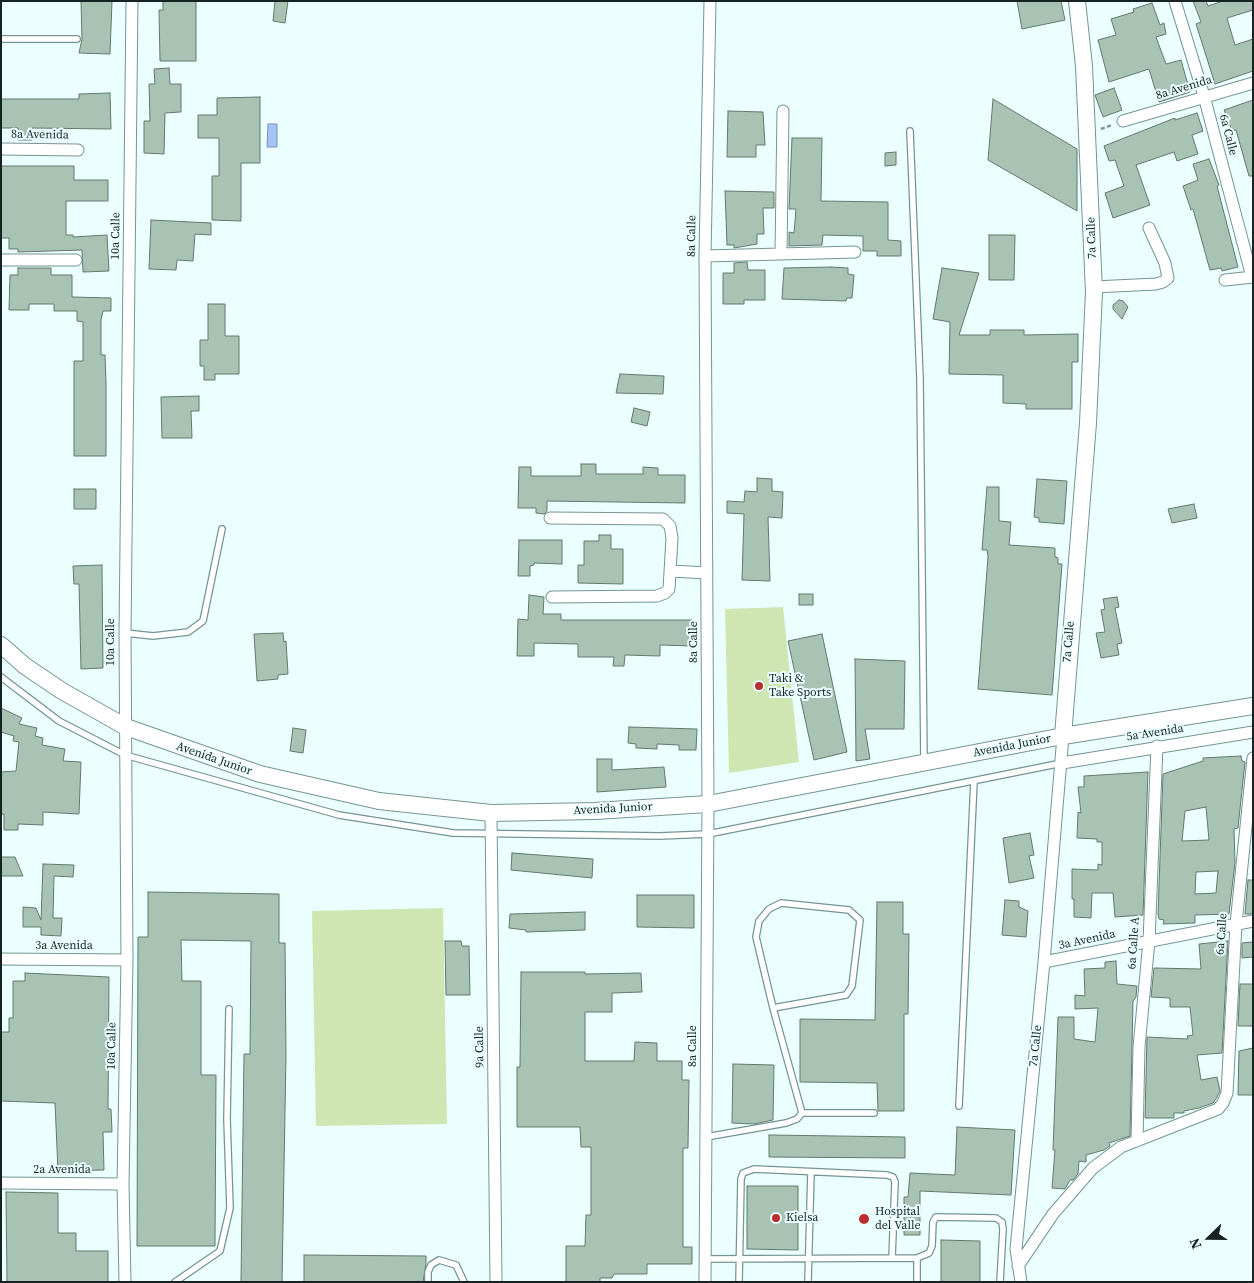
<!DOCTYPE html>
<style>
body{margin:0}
#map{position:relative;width:1254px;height:1283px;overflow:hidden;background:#eafffe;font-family:"Source Serif 4",serif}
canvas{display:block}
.frame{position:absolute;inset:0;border:2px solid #172323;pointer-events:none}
.north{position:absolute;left:1184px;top:1213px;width:50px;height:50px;-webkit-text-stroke:4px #eafffe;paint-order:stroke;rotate:248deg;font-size:14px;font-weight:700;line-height:20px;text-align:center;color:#172323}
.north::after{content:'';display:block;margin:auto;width:18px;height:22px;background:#172323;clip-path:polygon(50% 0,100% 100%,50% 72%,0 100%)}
</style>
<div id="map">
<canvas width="1254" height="1283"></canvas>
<div class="frame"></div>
<div class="north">N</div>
</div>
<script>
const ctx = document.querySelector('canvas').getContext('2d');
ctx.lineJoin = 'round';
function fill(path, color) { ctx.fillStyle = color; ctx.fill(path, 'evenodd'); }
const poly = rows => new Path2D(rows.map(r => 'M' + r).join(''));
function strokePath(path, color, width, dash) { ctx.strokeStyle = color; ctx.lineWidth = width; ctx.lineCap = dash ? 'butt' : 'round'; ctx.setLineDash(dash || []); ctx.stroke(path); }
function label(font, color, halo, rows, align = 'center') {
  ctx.font = font + ' "Source Serif 4",serif'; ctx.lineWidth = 4; ctx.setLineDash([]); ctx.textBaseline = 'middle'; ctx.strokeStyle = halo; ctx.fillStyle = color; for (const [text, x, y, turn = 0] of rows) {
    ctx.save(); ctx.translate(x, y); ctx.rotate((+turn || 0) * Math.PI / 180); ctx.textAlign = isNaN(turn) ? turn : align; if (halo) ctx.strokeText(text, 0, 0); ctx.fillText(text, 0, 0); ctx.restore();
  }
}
fill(poly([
 [783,607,799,762,729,773,725,609],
 [443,908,447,1124,316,1126,312,911]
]), '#cfe6b2');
const water = poly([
 [268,124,277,124,277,147,267,147,268,124]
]);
fill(water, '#a8c2f7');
strokePath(water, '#7c92b7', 1);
const building = poly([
 [81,1,112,1,110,54,79,53,82,39,81,1],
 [163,1,196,1,196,61,160,61,159,10,163,10,163,1],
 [275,1,288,1,285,23,273,21,275,1],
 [1017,1,1061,1,1065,20,1022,29,1017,1],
 [1193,1,1206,1,1208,6,1223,1,1253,1,1253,10,1227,18,1235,45,1253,39,1253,71,1215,84,1196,24,1201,22,1193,1],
 [1152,3,1160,25,1164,23,1166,34,1156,37,1166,64,1181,60,1190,92,1159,102,1149,69,1109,82,1098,40,1116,35,1111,19,1134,12,1133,9,1152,3],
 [169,68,170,84,181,84,181,112,165,113,164,154,144,153,144,121,150,121,149,84,155,84,154,69,169,68],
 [1114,88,1122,110,1103,117,1095,95,1114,88],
 [110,93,111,129,32,128,32,140,18,140,18,128,1,128,1,99,79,99,79,94,110,93],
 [260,97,260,163,241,163,241,221,212,220,212,176,219,176,219,138,198,138,198,115,217,115,217,98,260,97],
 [993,99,1077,149,1077,211,988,160,993,99],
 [1253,100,1253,176,1249,176,1236,130,1232,131,1224,110,1253,100],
 [728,111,763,112,765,145,756,145,756,157,727,157,728,111],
 [1197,113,1203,131,1192,135,1198,154,1177,161,1174,152,1136,165,1150,205,1113,218,1105,193,1124,186,1115,160,1109,161,1104,146,1175,118,1175,120,1197,113],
 [792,138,822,138,821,201,888,202,888,240,901,241,901,256,877,256,877,251,863,251,863,236,823,235,822,245,789,246,789,232,794,233,796,209,789,209,792,138],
 [896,152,896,165,885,166,885,153,896,152],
 [1209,159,1219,185,1217,186,1238,267,1222,271,1221,268,1210,270,1193,209,1191,210,1183,186,1198,180,1193,164,1209,159],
 [1,166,74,166,74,180,108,180,108,201,66,201,66,235,73,235,73,237,107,235,109,271,83,272,82,250,18,252,18,249,9,249,9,238,1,238,1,166],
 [725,191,774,192,774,208,763,208,764,234,757,234,757,244,734,248,734,245,727,245,725,191],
 [151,220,211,223,211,235,195,234,193,261,177,260,176,270,149,269,151,220],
 [989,235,1015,235,1014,280,989,280,989,235],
 [747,262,748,270,765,270,765,300,744,300,744,304,723,304,723,273,734,273,734,263,747,262],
 [831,267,848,268,848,274,854,275,852,298,847,298,846,301,782,299,784,268,831,267],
 [18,268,51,268,51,275,72,275,72,297,111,298,111,311,103,311,101,320,101,355,105,355,106,383,106,456,74,456,74,361,83,361,83,322,77,321,77,311,54,311,54,304,29,304,29,310,9,310,10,275,18,275,18,268],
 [942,268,979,273,959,335,990,335,990,330,1024,330,1024,335,1078,334,1078,362,1072,362,1072,409,1026,409,1026,404,1003,403,1003,375,949,374,950,322,933,319,942,268],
 [1119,300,1123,301,1128,307,1122,319,1113,309,1113,305,1119,300],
 [208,304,225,304,225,336,239,336,239,374,215,374,215,380,204,380,204,366,200,366,200,340,208,340,208,304],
 [620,374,664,376,663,394,616,393,620,374],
 [199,396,199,411,191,411,192,438,162,438,161,397,199,396],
 [634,408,650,412,647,426,631,422,634,408],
 [581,464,596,464,596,474,643,474,643,467,658,468,658,475,685,475,685,503,547,501,547,511,544,514,536,513,536,508,518,508,519,467,531,467,531,476,581,476,581,464],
 [757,478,772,479,772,491,783,492,782,518,768,517,770,581,742,580,744,514,727,513,727,501,744,502,745,491,757,492,757,478],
 [1037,479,1067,481,1064,524,1039,522,1039,518,1034,517,1037,479],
 [987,487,999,487,999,521,1011,522,1009,545,1055,548,1055,557,1058,558,1058,564,1062,564,1052,695,978,689,988,557,987,550,982,550,987,487],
 [74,489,96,489,96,509,74,509,74,489],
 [1194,504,1197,518,1172,523,1168,509,1194,504],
 [599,535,611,535,611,549,623,549,623,584,578,583,578,565,584,565,584,541,599,541,599,535],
 [519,540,562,540,562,564,534,563,534,565,530,566,530,576,518,576,519,540],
 [102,565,103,668,81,669,79,584,74,584,73,566,102,565],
 [799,594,813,594,813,605,799,605,799,594],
 [529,595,544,597,543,614,561,614,561,620,692,620,691,646,660,645,660,656,625,655,624,666,613,666,614,657,578,657,578,644,534,643,534,656,517,656,518,619,528,620,529,595],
 [1117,597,1119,607,1115,608,1122,643,1117,644,1119,655,1101,658,1096,633,1105,632,1101,610,1105,609,1103,599,1117,597],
 [283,633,284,642,286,641,288,674,278,675,278,679,257,681,254,634,283,633],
 [822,634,847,752,814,760,788,641,822,634],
 [855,659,905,661,904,729,865,729,870,759,856,761,855,659],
 [1,708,22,718,19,724,37,728,35,736,43,738,42,745,65,749,63,761,81,762,79,814,43,812,43,825,18,824,18,830,4,830,4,814,1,814,1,772,16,771,19,742,13,741,14,736,1,732,1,708],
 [629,727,697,729,696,750,679,750,679,745,657,744,657,749,636,748,636,744,628,743,629,727],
 [293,728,306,730,303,753,290,751,293,728],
 [1241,756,1242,761,1245,762,1238,828,1234,829,1235,863,1229,914,1195,915,1195,923,1163,924,1164,920,1159,919,1158,914,1163,774,1203,761,1203,758,1241,756],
 [1206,807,1209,840,1182,841,1185,811,1206,807],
 [1218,871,1216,893,1195,894,1196,872,1218,871],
 [597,759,612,759,612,770,664,767,666,787,597,792,597,759],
 [1148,772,1143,915,1115,917,1113,893,1092,893,1091,918,1074,917,1074,899,1072,899,1072,869,1098,870,1098,864,1102,865,1102,842,1097,842,1097,839,1077,838,1078,812,1081,813,1078,787,1084,787,1084,776,1148,772],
 [1030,833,1034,855,1029,856,1034,878,1009,883,1003,838,1030,833],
 [512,853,593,859,592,878,511,870,512,853],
 [1,857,15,857,23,876,1,876,1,857],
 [43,864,74,865,73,877,54,876,53,918,62,918,61,936,41,935,41,927,23,927,23,907,36,908,41,920,43,864],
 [1248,880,1253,880,1253,914,1245,914,1248,880],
 [148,892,279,894,279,943,285,943,286,1055,282,1282,241,1282,244,1054,250,1054,251,941,181,940,182,981,201,981,201,1075,216,1075,215,1246,137,1246,138,937,148,937,148,892],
 [637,895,694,895,694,928,637,927,637,895],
 [1005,900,1019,901,1019,907,1028,911,1026,937,1002,935,1005,900],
 [877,902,903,902,903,934,909,934,908,1014,904,1014,904,1111,878,1111,877,1083,800,1082,800,1019,875,1020,877,902],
 [585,912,585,930,526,932,526,930,509,928,510,914,585,912],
 [445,941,461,941,462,946,469,946,470,995,446,995,445,941],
 [1228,941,1222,1053,1197,1055,1201,1080,1217,1077,1220,1091,1216,1099,1213,1103,1199,1108,1184,1111,1184,1113,1174,1113,1174,1118,1145,1118,1147,1037,1188,1039,1187,1036,1193,1035,1190,1007,1170,1007,1170,998,1151,997,1154,968,1201,969,1199,944,1228,941],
 [1253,942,1253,957,1242,958,1242,943,1253,942],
 [1116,961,1117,984,1137,986,1136,997,1133,1001,1130,1136,1109,1143,1110,1146,1104,1150,1086,1155,1086,1162,1079,1161,1078,1174,1073,1180,1070,1180,1065,1189,1052,1188,1055,1150,1053,1150,1058,1017,1074,1017,1074,1039,1095,1042,1098,1008,1075,1009,1075,995,1085,996,1084,969,1105,968,1105,962,1116,961],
 [521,972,585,972,585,974,641,973,642,992,612,993,612,1012,585,1012,585,1061,634,1061,635,1042,657,1043,657,1061,682,1061,682,1080,689,1080,688,1148,683,1148,683,1247,692,1247,692,1264,647,1264,647,1274,614,1274,612,1278,600,1278,600,1282,566,1282,566,1246,585,1246,586,1215,591,1215,591,1147,581,1147,580,1127,517,1127,517,1067,520,1067,521,972],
 [25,973,109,977,108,1109,111,1109,112,1132,103,1132,104,1170,58,1171,55,1103,1,1101,1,1032,9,1032,9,1018,13,1018,13,981,25,981,25,973],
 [1240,984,1253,984,1253,1026,1238,1026,1240,984],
 [1253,1048,1253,1095,1238,1095,1239,1051,1253,1048],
 [733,1064,774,1065,773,1120,754,1124,732,1123,733,1064],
 [957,1127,1015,1130,1011,1195,920,1191,920,1235,904,1235,904,1197,908,1197,910,1173,955,1175,957,1127],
 [769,1135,905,1137,905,1158,769,1157,769,1135],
 [747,1186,798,1186,798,1250,747,1249,747,1186],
 [6,1192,58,1193,58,1233,76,1233,76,1251,108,1251,108,1282,7,1282,6,1192],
 [941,1240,980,1241,980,1282,941,1282,941,1240],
 [304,1255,426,1256,426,1264,423,1282,304,1282,304,1255]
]);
fill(building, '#a8c2b4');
strokePath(building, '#617a6d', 1);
const lane = poly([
 [1,39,77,39],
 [910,131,920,379,924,760],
 [125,633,153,636,188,632,203,621,222,529],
 [1,677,59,721,125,755,339,815,453,833,660,836,708,834,1062,763],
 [959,1106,974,781],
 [802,1113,874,1113],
 [706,1137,786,1123,797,1119,802,1113,773,1008,846,995,852,986,860,920,849,910,781,903,769,909,759,921,756,937,773,1008],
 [706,1259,917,1258,929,1253,932,1246,933,1222,936,1217,996,1218,1002,1222,1003,1229,1000,1282],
 [428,1281,428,1272,431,1265,439,1260,456,1265,464,1282],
 [175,1282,220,1251,230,1208,227,1119,229,1009],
 [739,1282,741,1179,743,1173,754,1169,887,1175,893,1177,895,1182,892,1258],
 [808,1282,811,1172],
 [917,1282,917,1258]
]);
const street = poly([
 [1175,1,1204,96,1252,277],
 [1123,121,1253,83],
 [1,149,78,150],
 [781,253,783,111],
 [705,256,855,252],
 [1,260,76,260],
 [1225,280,1253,277],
 [1094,287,1156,284,1163,282,1168,278,1165,263,1149,228],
 [550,518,663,519,670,526,672,538,669,589,665,593,657,596,552,597],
 [671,571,707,573],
 [1062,763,1253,732],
 [491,813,496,1282],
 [1,959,127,960],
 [1044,962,1253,921],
 [1137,1141,1139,1047,1149,941,1157,746],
 [1,1183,123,1184],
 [1018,1266,1053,1214,1093,1168,1121,1147,1218,1109,1223,1103,1227,1093,1236,924,1253,758],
 [125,1282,123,1184,127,960,125,633,132,1],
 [705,1282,708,804,705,256,710,1],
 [1021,1282,1016,1249,1044,962,1063,736]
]);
const secondary = poly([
 [1,645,25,666,62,691,126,727,260,774,379,801,491,813,595,811,708,804,1063,736,1253,706],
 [1063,736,1088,423,1094,292,1084,66,1077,1]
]);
strokePath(lane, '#759594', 8);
strokePath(street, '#759594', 13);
strokePath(secondary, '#759594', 18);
strokePath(poly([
 [1101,129,1112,125]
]), '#829392', 2.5, [4, 2.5]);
strokePath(lane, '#fff', 5.5);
strokePath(street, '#fff', 11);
strokePath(secondary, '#fff', 16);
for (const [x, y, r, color] of [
 [759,686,5,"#bc2d30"],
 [776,1218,5,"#bc2d30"],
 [864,1219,6,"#bc2d30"]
]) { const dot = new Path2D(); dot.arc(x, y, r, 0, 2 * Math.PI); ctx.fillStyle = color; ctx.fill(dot); strokePath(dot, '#eafffe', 2); }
label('12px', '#172323', '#eafffe', [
 ["8a Avenida",1184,88,-17],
 ["8a Avenida",40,135,1],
 ["6a Calle",1228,135,75],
 ["10a Calle",116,236,-89],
 ["8a Calle",692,236,-89],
 ["7a Calle",1092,238,-92],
 ["10a Calle",111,642,-90],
 ["8a Calle",694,642,-90],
 ["7a Calle",1069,642,-85],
 ["5a Avenida",1155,733,-9],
 ["Avenida Junior",1012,746,-11],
 ["Avenida Junior",214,759,19],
 ["Avenida Junior",613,809,-3],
 ["6a Calle",1222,934,-86],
 ["3a Avenida",1087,940,-12],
 ["6a Calle A",1134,943,-86],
 ["3a Avenida",64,946],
 ["10a Calle",112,1046,-89],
 ["8a Calle",693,1046,-90],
 ["7a Calle",1036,1046,-84],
 ["9a Calle",480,1047,-91],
 ["2a Avenida",62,1170]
]);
label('12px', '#172323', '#eafffe', [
 ["Taki &",769,679],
 ["Take Sports",769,693],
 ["Hospital",875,1212],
 ["del Valle",875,1226],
 ["Kielsa",786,1218]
], 'left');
</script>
